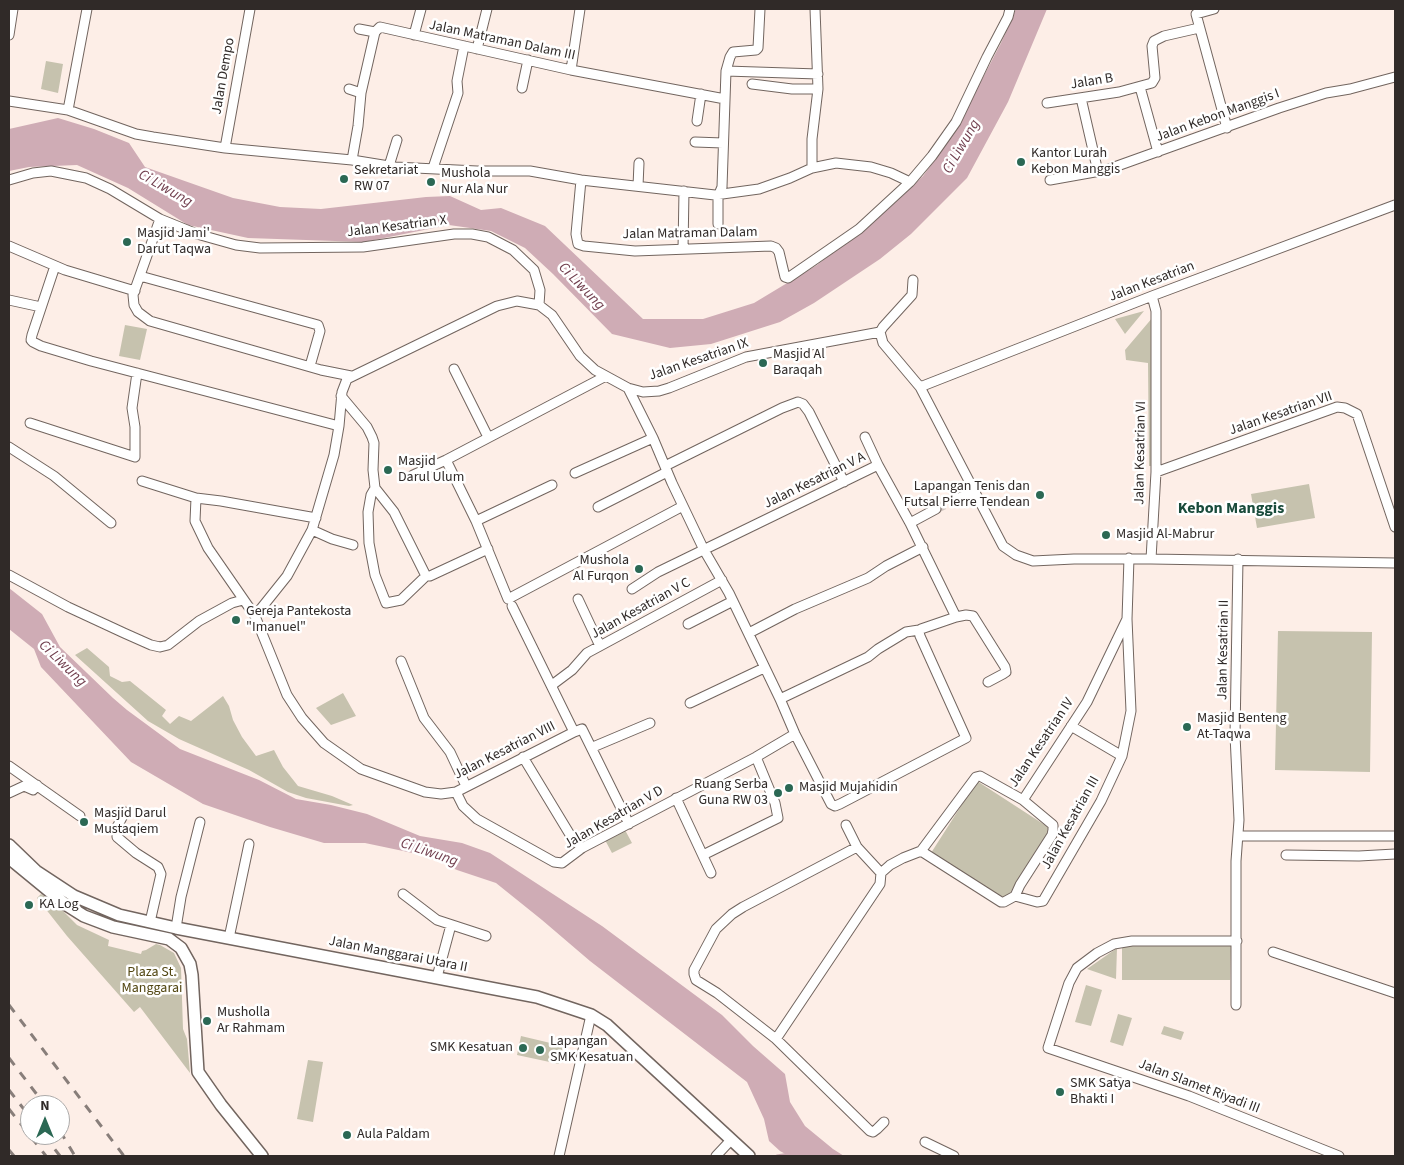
<!DOCTYPE html>
<style>
body{margin:0}
#map{position:relative;width:1404px;height:1165px;overflow:hidden;background:#fdeee7;font-family:"Source Sans 3",sans-serif}
canvas{display:block}
.frame{position:absolute;inset:0;border:10px solid #302a28;pointer-events:none}
.north{position:absolute;left:20px;top:1095px;width:50px;height:50px;box-sizing:border-box;background:#fff;border:1px solid #acaaa9;border-radius:50%;rotate:0deg;font-size:14px;font-weight:700;line-height:20px;text-align:center;color:#302a28}
.north::after{content:'';display:block;margin:auto;width:18px;height:22px;background:#2b6854;clip-path:polygon(50% 0,100% 100%,50% 72%,0 100%)}
</style>
<div id="map">
<canvas width="1404" height="1165"></canvas>
<div class="frame"></div>
<div class="north">N</div>
</div>
<script>
const ctx = document.querySelector('canvas').getContext('2d');
ctx.lineJoin = 'round';
function fill(path, color) { ctx.fillStyle = color; ctx.fill(path, 'evenodd'); }
const poly = rows => new Path2D(rows.map(r => 'M' + r).join(''));
function strokePath(path, color, width, dash) { ctx.strokeStyle = color; ctx.lineWidth = width; ctx.lineCap = dash ? 'butt' : 'round'; ctx.setLineDash(dash || []); ctx.stroke(path); }
function label(font, color, halo, rows, align = 'center') {
  ctx.font = font + ' "Source Sans 3",sans-serif'; ctx.lineWidth = 5; ctx.setLineDash([]); ctx.textBaseline = 'middle'; ctx.strokeStyle = halo; ctx.fillStyle = color; for (const [text, x, y, turn = 0] of rows) {
    ctx.save(); ctx.translate(x, y); ctx.rotate((+turn || 0) * Math.PI / 180); ctx.textAlign = isNaN(turn) ? turn : align; if (halo) ctx.strokeText(text, 0, 0); ctx.fillText(text, 0, 0); ctx.restore();
  }
}
fill(poly([
 [46,61,63,64,58,93,41,89],
 [1144,311,1125,334,1115,319],
 [1153,317,1156,466,1149,466,1148,363,1126,360,1125,350],
 [125,325,147,329,140,360,119,356],
 [1309,484,1315,518,1257,528,1251,494],
 [1278,631,1372,632,1370,772,1275,770],
 [87,648,109,667,110,676,122,682,130,681,166,710,162,716,170,724,179,716,191,721,223,696,229,706,233,720,242,737,256,756,274,750,283,767,298,786,332,796,353,805,349,806,306,798,288,792,249,770,179,739,148,721,75,655],
 [343,693,356,716,331,725,316,708],
 [977,781,1051,829,1005,901,931,853],
 [625,830,632,843,612,853,605,840],
 [41,894,57,905,77,925,109,940,108,946,141,954,142,951,146,950,156,944,160,945,174,953,181,968,183,1029,187,1039,190,1073,140,1007,134,1012,67,936,37,898],
 [1122,944,1231,944,1230,980,1122,980],
 [1117,948,1116,979,1087,969],
 [1086,985,1102,990,1091,1026,1075,1022],
 [1118,1014,1132,1018,1123,1046,1110,1042],
 [1164,1026,1184,1032,1181,1040,1161,1034],
 [521,1036,563,1046,559,1064,517,1055],
 [308,1060,323,1062,313,1122,297,1119]
]), '#c6c2ae');
fill(poly([
 [1016,9,1047,9,1008,102,967,178,911,234,880,259,814,303,780,322,711,344,670,348,612,334,553,274,525,248,491,231,449,225,364,242,248,238,188,225,128,188,77,165,29,167,9,171,9,129,58,118,94,129,129,143,145,167,233,198,280,207,321,209,426,197,450,196,481,210,501,208,545,226,643,319,703,319,754,303,817,265,888,209,923,176,953,135,1001,43],
 [9,588,42,614,60,647,113,698,127,710,180,749,259,780,296,799,331,805,367,814,420,836,462,843,490,853,602,926,722,1015,753,1046,785,1074,790,1102,805,1126,833,1149,844,1156,789,1156,780,1151,769,1141,764,1119,747,1082,590,961,542,920,496,883,457,870,427,856,365,843,324,843,270,827,203,804,131,762,41,667,34,649,9,629]
]), '#cfacb5');
strokePath(poly([
 [777,1156,789,1154]
]), '#cfacb5', 3);
strokePath(poly([
 [936,509,954,500]
]), '#d4c7c1', 9, [9, 4.5]);
const minor = poly([
 [1214,9,1196,14,1227,128],
 [359,29,375,32],
 [9,35,13,9],
 [414,35,421,9],
 [477,49,487,9],
 [571,70,580,9],
 [726,71,818,74],
 [752,84,792,89,818,89],
 [1140,87,1158,152],
 [522,88,528,60],
 [349,89,361,93],
 [1081,98,1098,172],
 [9,101,68,110,136,134,153,137,225,148,352,160,395,167,477,171,530,171,581,180,715,195,759,189,790,178,812,168,836,163,871,167,891,173,910,182],
 [1047,103,1119,92,1152,83,1155,78,1152,46,1154,41,1164,36,1199,28],
 [68,110,87,9],
 [697,121,701,94],
 [695,142,723,143],
 [225,148,250,9],
 [352,160,358,126,361,93,375,32,380,27,571,70,725,99],
 [389,166,397,140],
 [433,168,458,93,457,81,464,46],
 [812,168,812,139,818,89,815,9],
 [9,180,33,173,51,171,86,178,110,189,160,219,197,234,236,245,260,248,363,247,454,234,472,234,488,237,513,250,534,270,540,290,539,305],
 [581,180,576,234,578,244,584,246,635,251,771,246,776,248,779,252,785,277,788,278,859,229,910,182,932,156,956,122,987,57,1008,17,1010,9],
 [1050,180,1106,170,1279,108,1326,93,1350,89,1395,77],
 [638,186,639,163],
 [718,194,718,224],
 [719,194,722,187,726,71,730,57,733,52,756,50,758,48,760,9],
 [160,219,133,295,134,305,138,312,150,321,321,370,351,376],
 [9,246,65,270,135,291],
 [683,249,684,191],
 [55,266,32,335,31,340,33,342,41,346,91,361,339,426],
 [140,276,318,325,320,331,310,366],
 [9,300,41,307],
 [880,332,883,327,912,295,913,280],
 [454,369,488,437],
 [920,387,1152,296,1395,205],
 [628,388,653,438,672,483,704,550,729,593,780,699,795,734,831,804,835,806,840,804,966,738,920,636,919,632,921,629,956,617,966,615,973,616,1005,667,1006,672,1003,674,988,682],
 [341,396,367,427,372,437,374,443,373,470,375,488,394,512,426,576],
 [30,423,135,457,135,427,132,408,137,373],
 [865,437,878,465],
 [9,447,54,476,111,523],
 [446,460,476,521,508,599,683,506],
 [665,466,782,408,798,402,803,404,809,412,844,482],
 [1156,472,1337,407,1345,408,1357,414,1395,527],
 [575,473,653,438],
 [413,475,446,460,606,376],
 [142,481,196,498,221,501,316,518],
 [375,488,371,495,368,512,369,543,375,575,386,603,401,600,426,576],
 [196,498,195,521,208,548,255,616,287,695,302,718,324,743,361,769,425,792,441,794,456,792,574,732,582,729,629,824],
 [954,500,974,492],
 [598,507,667,472],
 [476,521,552,485],
 [910,523,956,617],
 [312,530,332,539,353,545],
 [1151,559,1395,563],
 [9,575,68,607,124,633,151,645,160,647,168,645,199,621,232,603,243,600],
 [426,576,430,576,488,549],
 [632,589,658,572,878,465,910,523,936,509],
 [578,599,600,646],
 [512,606,574,732],
 [255,616,287,576,312,530,334,455,339,426,342,392,347,379,497,306,517,301,539,305,552,315,580,356,595,370,628,388,643,392,659,391,669,388,746,357,880,332,883,343,920,387,1003,546,1016,555,1033,561,1074,559,1151,559,1156,472,1156,311,1152,296],
 [688,624,733,601],
 [749,633,795,609,868,578,886,566,923,547],
 [401,661,424,718,450,752,466,786],
 [552,685,572,670,587,653,722,580],
 [780,699,868,657,878,649,906,632,919,630],
 [690,703,764,668],
 [1071,726,1122,756],
 [593,747,650,723],
 [523,757,572,838,582,848],
 [9,766,80,816],
 [456,792,463,806,477,819,554,862,562,863,582,848,756,757,795,734],
 [9,793,24,786,33,790,37,785],
 [676,798,711,873],
 [125,812,117,827,117,837,136,853,158,867,161,874,150,922],
 [846,825,857,847],
 [1238,836,1395,836],
 [921,851,1001,902,1004,902,1015,896,1037,902,1043,901,1101,801,1122,756,1131,711,1127,619,1129,558],
 [703,855,778,818,775,803,756,757],
 [1286,855,1359,856,1395,854],
 [881,873,857,847,743,907,732,914,716,929,694,970,694,974,696,980,717,993,776,1039,880,884,881,873,890,865,903,858,921,851,976,777,980,776,1023,800,1087,702,1127,619],
 [403,894,437,920,486,936],
 [1015,896,1020,885,1052,835,1053,830,1053,825,1023,800],
 [176,928,181,897,200,822],
 [229,938,249,844],
 [1237,941,1132,941,1114,944,1097,953,1077,968,1069,983,1048,1048,1189,1096,1339,1156],
 [1273,952,1395,993],
 [437,977,451,925],
 [1236,1005,1236,861,1239,820,1235,735,1238,559],
 [776,1039,870,1131,873,1132,877,1129,884,1122],
 [925,1142,954,1156],
 [559,1156,591,1015],
 [716,1156,731,1140]
]);
const tertiary = poly([
 [9,845,36,871,74,896,119,915,176,928,537,997,591,1015,607,1025,749,1156],
 [9,858,65,904,84,916,113,927,169,939,181,948,190,964,192,975,198,1072,221,1105,262,1156]
]);
strokePath(minor, '#72655f', 11);
strokePath(tertiary, '#72655f', 14);
strokePath(minor, '#fff', 9);
strokePath(tertiary, '#fff', 11);
strokePath(poly([
 [9,1005,124,1156],
 [9,1058,45,1105],
 [9,1090,30,1117],
 [9,1109,46,1156],
 [60,1131,75,1156],
 [44,1135,60,1156],
 [9,1150,14,1156]
]), '#887e7a', 3, [9, 9]);
for (const [x, y, r, color] of [
 [1021,162,5,"#2b6854"],
 [344,179,5,"#2b6854"],
 [431,182,5,"#2b6854"],
 [127,242,5,"#2b6854"],
 [763,363,5,"#2b6854"],
 [388,470,5,"#2b6854"],
 [1040,495,5,"#2b6854"],
 [1106,535,5,"#2b6854"],
 [639,569,5,"#2b6854"],
 [236,620,5,"#2b6854"],
 [1187,727,5,"#2b6854"],
 [789,788,5,"#2b6854"],
 [778,793,5,"#2b6854"],
 [84,822,5,"#2b6854"],
 [29,905,5,"#2b6854"],
 [207,1021,5,"#2b6854"],
 [523,1048,5,"#2b6854"],
 [540,1050,5,"#2b6854"],
 [1060,1092,5,"#2b6854"],
 [347,1135,5,"#2b6854"]
]) { const dot = new Path2D(); dot.arc(x, y, r, 0, 2 * Math.PI); ctx.fillStyle = color; ctx.fill(dot); strokePath(dot, '#fff', 2); }
label('14px', '#302a28', '#fff', [
 ["Jalan Matraman Dalam III",502,41,12],
 ["Jalan Dempo",224,76,-80],
 ["Jalan B",1092,82,-9],
 ["Jalan Kebon Manggis I",1218,116,-20],
 ["Jalan Kesatrian X",397,227,-7],
 ["Jalan Matraman Dalam",690,234,-1],
 ["Jalan Kesatrian",1152,282,-21],
 ["Jalan Kesatrian IX",699,360,-19],
 ["Jalan Kesatrian VII",1281,414,-19],
 ["Jalan Kesatrian VI",1141,453,-89],
 ["Jalan Kesatrian V A",815,481,-26],
 ["Jalan Kesatrian V C",641,609,-29],
 ["Jalan Kesatrian II",1224,650,-89],
 ["Jalan Kesatrian IV",1042,743,-56],
 ["Jalan Kesatrian VIII",505,751,-27],
 ["Jalan Kesatrian V D",614,818,-30],
 ["Jalan Kesatrian III",1071,823,-61],
 ["Jalan Manggarai Utara II",398,955,11],
 ["Jalan Slamet Riyadi III",1199,1087,21]
]);
label('14px', '#302a28', '#fff', [
 ["Kantor Lurah",1031,154],
 ["Kebon Manggis",1031,170],
 ["Sekretariat",354,171],
 ["RW 07",354,187],
 ["Mushola",441,174],
 ["Nur Ala Nur",441,190],
 ["Masjid Jami'",137,234],
 ["Darut Taqwa",137,250],
 ["Masjid Al",773,355],
 ["Baraqah",773,371],
 ["Masjid",398,462],
 ["Darul Ulum",398,478],
 ["Lapangan Tenis dan",1030,487,"right"],
 ["Futsal Pierre Tendean",1030,503,"right"],
 ["Masjid Al-Mabrur",1116,535],
 ["Mushola",629,561,"right"],
 ["Al Furqon",629,577,"right"],
 ["Gereja Pantekosta",246,612],
 ["\"Imanuel\"",246,628],
 ["Masjid Benteng",1197,719],
 ["At-Taqwa",1197,735],
 ["Ruang Serba",768,785,"right"],
 ["Guna RW 03",768,801,"right"],
 ["Masjid Mujahidin",799,788],
 ["Masjid Darul",94,814],
 ["Mustaqiem",94,830],
 ["KA Log",39,905],
 ["Musholla",217,1013],
 ["Ar Rahmam",217,1029],
 ["Lapangan",550,1042],
 ["SMK Kesatuan",550,1058],
 ["SMK Kesatuan",513,1048,"right"],
 ["SMK Satya",1070,1084],
 ["Bhakti I",1070,1100],
 ["Aula Paldam",357,1135]
], 'left');
label('14px', '#524611', '#fff', [
 ["Plaza St.",152,973],
 ["Manggarai",152,989]
]);
label('italic 15px', '#713f4e', '#fff', [
 ["Ci Liwung",962,147,-60],
 ["Ci Liwung",165,189,30],
 ["Ci Liwung",581,287,46],
 ["Ci Liwung",62,664,44],
 ["Ci Liwung",429,853,19]
]);
label('bold 16px', '#194b3b', '#fff', [
 ["Kebon Manggis",1231,509]
]);
</script>
